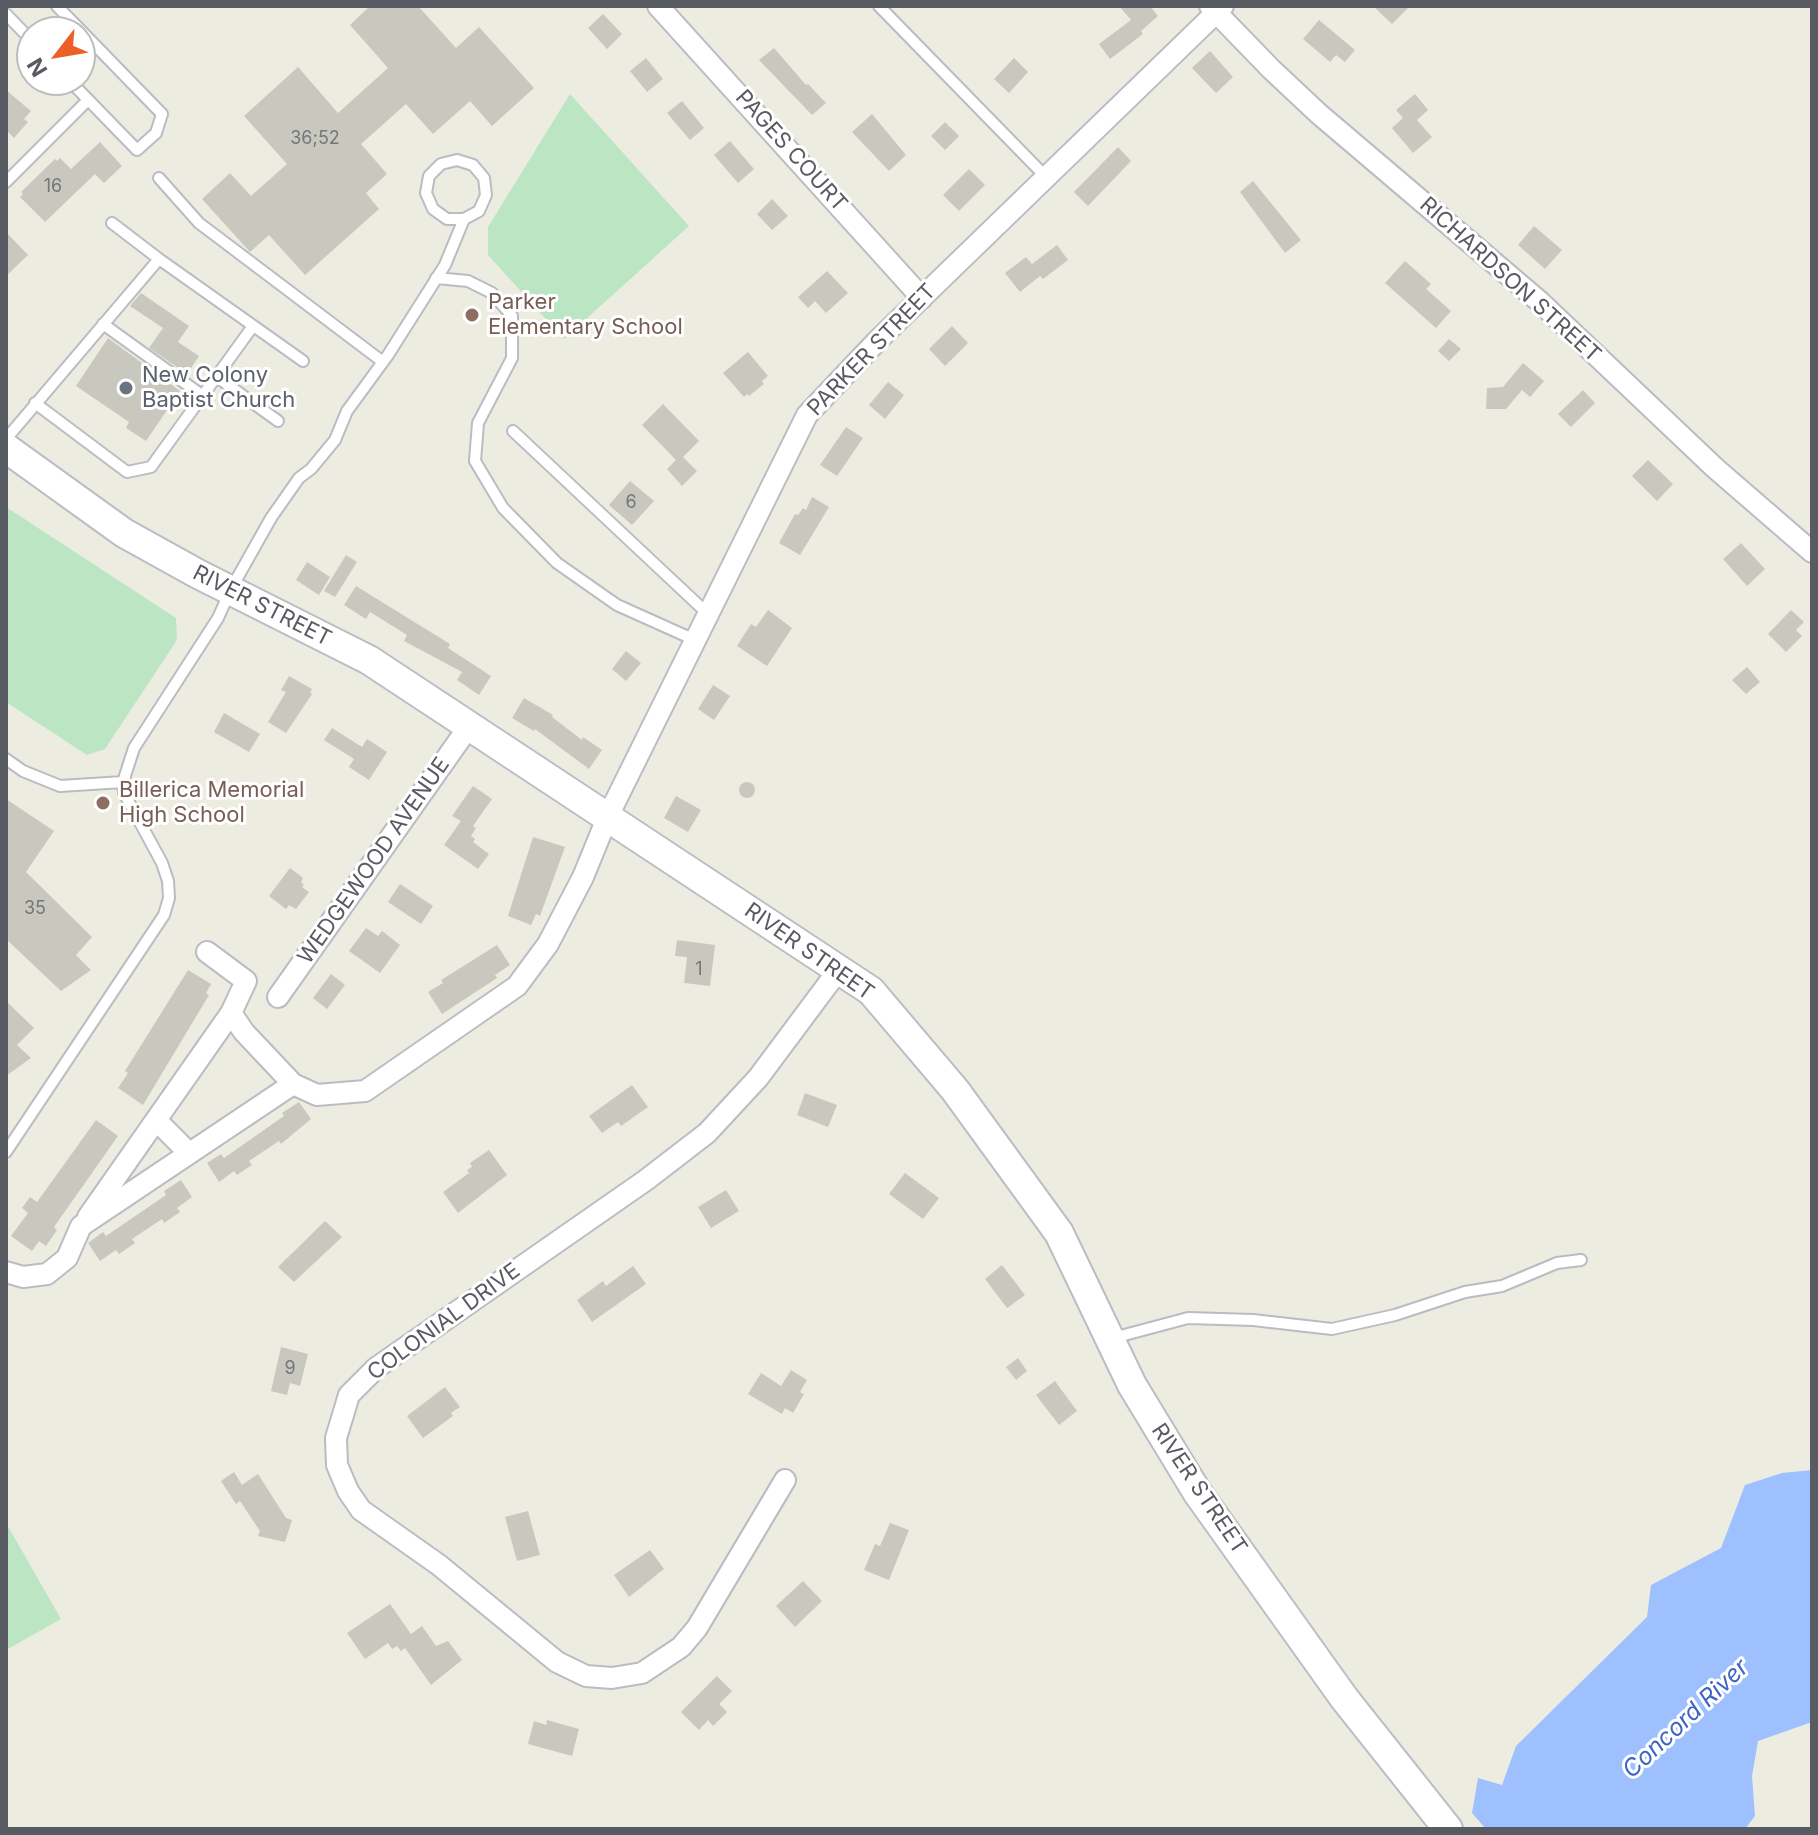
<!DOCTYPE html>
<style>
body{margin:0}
#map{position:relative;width:1818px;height:1835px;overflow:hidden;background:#edece0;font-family:Inter,sans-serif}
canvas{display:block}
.frame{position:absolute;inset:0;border:8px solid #595b62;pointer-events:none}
.north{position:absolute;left:16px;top:16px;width:80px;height:80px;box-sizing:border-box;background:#fff;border:2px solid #bdbdc0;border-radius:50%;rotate:239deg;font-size:22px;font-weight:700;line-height:32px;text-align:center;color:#595b62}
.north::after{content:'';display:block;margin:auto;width:28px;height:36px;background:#ec6027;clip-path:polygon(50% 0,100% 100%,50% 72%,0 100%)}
</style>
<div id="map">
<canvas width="1818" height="1835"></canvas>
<div class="frame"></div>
<div class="north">N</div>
</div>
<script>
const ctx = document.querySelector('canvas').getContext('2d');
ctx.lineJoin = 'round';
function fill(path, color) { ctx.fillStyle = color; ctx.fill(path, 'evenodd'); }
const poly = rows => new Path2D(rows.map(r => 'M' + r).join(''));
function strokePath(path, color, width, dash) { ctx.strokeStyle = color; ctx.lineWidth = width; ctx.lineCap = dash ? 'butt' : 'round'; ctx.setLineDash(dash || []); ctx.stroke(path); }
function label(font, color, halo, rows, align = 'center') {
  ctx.font = font + ' Inter,sans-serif'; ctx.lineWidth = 6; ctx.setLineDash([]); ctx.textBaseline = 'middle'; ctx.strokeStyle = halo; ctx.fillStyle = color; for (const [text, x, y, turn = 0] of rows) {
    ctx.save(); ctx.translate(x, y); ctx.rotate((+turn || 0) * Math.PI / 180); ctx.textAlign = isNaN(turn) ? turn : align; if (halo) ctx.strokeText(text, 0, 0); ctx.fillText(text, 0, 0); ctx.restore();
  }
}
fill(poly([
 [570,94,689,226,564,339,488,255,488,227],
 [6,507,176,618,177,640,105,749,87,755,6,702],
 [6,1523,61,1619,6,1650]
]), '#bce5c4');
fill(poly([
 [1812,1470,1812,1722,1758,1741,1752,1776,1755,1816,1745,1829,1486,1829,1472,1813,1478,1778,1502,1785,1516,1746,1647,1617,1651,1585,1721,1548,1745,1485,1782,1473]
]), '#9ec0ff');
fill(poly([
 [370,6,418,6,456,48,479,27,534,88,492,126,470,101,433,134,406,104,361,144,387,174,366,193,379,209,305,275,269,235,250,252,202,199,230,173,251,196,287,164,244,116,298,67,338,113,388,68,350,25],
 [1119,6,1150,6,1158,16,1141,31,1143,34,1110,59,1099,44,1131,20],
 [1373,6,1410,6,1392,24],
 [603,14,622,34,607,49,588,28],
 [1319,20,1355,50,1345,62,1336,55,1330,62,1303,39],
 [774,48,806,85,808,84,826,103,812,115,759,60],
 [1210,51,1233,77,1216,93,1192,68],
 [646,58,663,79,647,92,630,71],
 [1014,58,1028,72,1009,93,994,79],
 [6,90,31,111,24,119,28,122,14,138,6,130],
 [1415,94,1428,110,1417,120,1432,137,1413,153,1392,128,1403,118,1396,110],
 [682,101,704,128,690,140,667,113],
 [872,114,906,155,889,171,852,132],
 [945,122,959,136,945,150,931,136],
 [730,141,754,169,738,183,714,155],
 [100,142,122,166,104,183,95,174,45,222,20,197,23,194,21,192,55,159,57,161,60,158,71,169],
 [1118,147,1131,161,1088,206,1074,192],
 [969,169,985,185,959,211,943,195],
 [1253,181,1301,240,1285,253,1240,192],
 [772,199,788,216,772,230,757,214],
 [1534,226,1562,250,1545,269,1518,245],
 [6,232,28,255,6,276],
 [1057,245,1068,260,1043,279,1040,276,1020,292,1005,273,1026,257,1032,264],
 [1405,261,1431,284,1426,289,1451,311,1436,328,1385,283],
 [827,271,848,293,826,313,815,301,808,308,798,297],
 [141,293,189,326,178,342,199,356,187,374,149,348,163,328,130,306],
 [952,326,968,343,945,366,929,349],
 [108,338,180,391,146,441,126,428,129,422,76,386],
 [1449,339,1461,349,1449,361,1438,351],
 [748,352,768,376,762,381,764,384,749,396,747,394,744,397,723,373],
 [1523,363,1544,381,1530,397,1522,390,1506,409,1486,409,1487,388,1503,387],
 [888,382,904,395,885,419,869,405],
 [1583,390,1595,403,1571,427,1558,414],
 [663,404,699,441,683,457,697,471,682,486,667,469,676,460,642,425],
 [846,427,863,438,837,476,820,465],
 [1648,460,1673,484,1657,501,1632,476],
 [630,481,654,501,632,525,609,505],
 [812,497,829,507,800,555,779,543,795,514,798,515,803,508,806,510],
 [1741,543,1765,569,1747,586,1723,559],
 [346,555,357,562,335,597,324,591],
 [307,562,330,577,319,595,296,580],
 [356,586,450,644,448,648,491,676,479,695,457,680,462,672,404,641,407,635,370,612,366,619,344,605],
 [768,610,792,628,767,666,737,646,751,624,756,627],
 [1791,610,1804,622,1796,630,1802,636,1786,652,1768,634],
 [626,651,641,663,626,681,612,669],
 [1747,667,1760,682,1746,694,1732,680],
 [289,676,312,689,310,693,312,694,286,733,268,722,286,692,281,690],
 [713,685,730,696,714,720,698,709],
 [524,698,553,715,552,717,582,740,583,737,602,750,589,769,535,729,534,731,512,718],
 [224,713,260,734,249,752,214,732],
 [332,728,362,747,367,739,387,752,369,780,349,767,354,759,324,740],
 '739 790a8 8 0 1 1 16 0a8 8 0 1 1-16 0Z',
 [473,786,492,799,473,826,476,828,471,836,475,839,473,842,489,854,478,869,444,845,461,821,452,816],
 [676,796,701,810,688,832,664,818],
 [6,799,54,831,26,872,92,937,76,955,91,970,61,991,6,939],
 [533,837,565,847,540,916,536,914,531,925,508,916],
 [290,868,303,878,301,882,304,885,302,887,309,892,296,909,289,905,286,909,269,896],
 [400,884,433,906,421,924,388,902],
 [366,928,378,936,382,931,400,945,380,973,349,951],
 [677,940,715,945,710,986,684,983,687,957,675,956],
 [497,945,510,965,495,975,497,978,442,1014,428,992,443,983,441,980],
 [188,970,211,984,206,993,209,995,143,1105,118,1088,128,1073,125,1071],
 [331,974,345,985,327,1009,313,998],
 [6,1001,34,1028,17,1045,31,1058,6,1076],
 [632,1085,648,1107,621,1126,618,1122,602,1133,589,1116],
 [805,1093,837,1105,828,1127,797,1115],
 [299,1102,311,1119,281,1144,279,1141,249,1161,252,1165,237,1175,234,1171,219,1182,207,1163,221,1154,224,1158,284,1116,282,1113],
 [96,1120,118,1136,54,1227,57,1230,46,1246,39,1241,32,1251,11,1236,28,1213,22,1208,30,1197,37,1202],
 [489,1150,507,1175,458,1213,443,1192,469,1173,467,1170,472,1167,470,1163],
 [905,1173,939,1198,923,1219,889,1194],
 [181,1180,192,1197,177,1208,180,1212,164,1223,162,1219,132,1239,135,1243,119,1254,116,1250,100,1261,88,1243,103,1232,106,1236,166,1195,164,1191],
 [726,1190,739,1211,711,1228,698,1207],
 [325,1221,342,1237,294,1282,278,1267],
 [1002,1265,1025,1295,1007,1308,985,1279],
 [633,1266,646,1284,592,1322,577,1300,603,1281,606,1286],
 [281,1347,308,1354,300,1386,290,1383,287,1395,271,1391],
 [1018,1358,1027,1371,1016,1380,1006,1367],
 [791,1370,807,1380,800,1392,804,1394,793,1413,785,1408,782,1414,748,1394,761,1373,781,1386],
 [1055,1381,1077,1411,1059,1425,1036,1395],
 [445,1387,460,1407,451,1413,453,1416,423,1438,407,1416],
 [234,1472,242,1485,258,1474,286,1518,292,1520,285,1542,258,1536,260,1531,240,1501,236,1504,221,1481],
 [528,1511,540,1555,517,1561,505,1517],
 [890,1523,909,1530,889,1580,864,1570,875,1544,880,1546],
 [650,1550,664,1569,629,1597,614,1575],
 [803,1581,822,1601,795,1627,776,1606],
 [390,1604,411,1634,422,1626,436,1646,448,1641,462,1660,431,1685,405,1648,401,1651,397,1646,392,1649,388,1643,365,1659,347,1633],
 [717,1676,732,1691,719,1704,727,1712,713,1726,708,1720,699,1730,681,1712],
 [547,1720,579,1729,572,1756,528,1744,534,1721,546,1725]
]), '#c9c8bf');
const service = poly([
 [57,6,162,114,156,133,137,150,69,80],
 [879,6,1046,177],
 [6,14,32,41],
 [159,178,199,223,383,362],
 [6,182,88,100],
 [112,223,159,259],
 [436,278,468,281,492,293,512,316,512,358,478,423,475,461,503,508,557,563,617,605,695,640],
 [103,324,203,396],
 [217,377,278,421],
 [35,403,127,472,151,467,253,326],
 [513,431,708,614],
 [6,439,159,259,303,361],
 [6,759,23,771,60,786,123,782],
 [6,1152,164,915,169,898,168,881,162,863,124,793,123,782,134,748,218,618,231,589,271,518,299,478,311,469,335,440,347,411,388,355,445,265,464,219,479,211,486,195,484,178,473,165,457,160,441,164,429,176,426,193,433,209,447,219,464,219],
 [1113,1338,1188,1318,1253,1320,1332,1329,1395,1315,1465,1292,1502,1286,1557,1263,1581,1260]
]);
const minor = poly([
 [658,6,922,298],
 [1210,6,1271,69,1319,114,1539,301,1715,468,1812,552],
 [278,997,470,725],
 [231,1013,244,1032,293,1084,317,1095,365,1091,517,986,548,944,583,877,608,816,807,415,878,340,1223,6],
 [156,1120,189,1153],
 [88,1217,231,1013,246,981,207,952],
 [6,1272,23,1277,47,1274,67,1258,81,1226,293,1084],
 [785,1480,697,1628,681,1647,642,1673,612,1678,586,1676,557,1662,439,1565,361,1510,348,1491,337,1465,336,1438,349,1395,376,1368,646,1180,707,1133,758,1078,840,968]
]);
const secondary = poly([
 [6,448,124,533,198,574,369,660,871,991,955,1090,1059,1233,1132,1385,1197,1492,1344,1698,1448,1829]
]);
strokePath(service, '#bbbcc3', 14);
strokePath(minor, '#bbbcc3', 24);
strokePath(secondary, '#bbbdc5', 32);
strokePath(service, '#fff', 10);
strokePath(minor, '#fff', 20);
strokePath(secondary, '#fff', 28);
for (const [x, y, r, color] of [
 [472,315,8,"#8d6e63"],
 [126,388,8,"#6b7280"],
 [103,803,8,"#8d6e63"]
]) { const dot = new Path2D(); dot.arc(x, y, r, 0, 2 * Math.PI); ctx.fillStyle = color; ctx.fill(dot); strokePath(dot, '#fff', 3); }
label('18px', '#757679', null, [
 ["36;52",315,139],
 ["16",53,187],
 ["6",631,503],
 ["35",35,909],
 ["1",699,970],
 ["9",290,1369]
]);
label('22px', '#595b62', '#fff', [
 ["PAGES COURT",791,151,48],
 ["RICHARDSON STREET",1510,280,42],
 ["PARKER STREET",872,350,-46],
 ["RIVER STREET",262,606,27],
 ["WEDGEWOOD AVENUE",374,861,-55],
 ["RIVER STREET",809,952,35],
 ["COLONIAL DRIVE",444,1322,-36],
 ["RIVER STREET",1199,1489,56]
]);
label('22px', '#785e54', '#fff', [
 ["Parker",488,302],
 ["Elementary School",488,327],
 ["Billerica Memorial",119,790],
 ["High School",119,815]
], 'left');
label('22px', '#5b616d', '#fff', [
 ["New Colony",142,375],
 ["Baptist Church",142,400]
], 'left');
label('italic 24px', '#3f64c4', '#fff', [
 ["Concord River",1686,1719,-43]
]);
</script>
